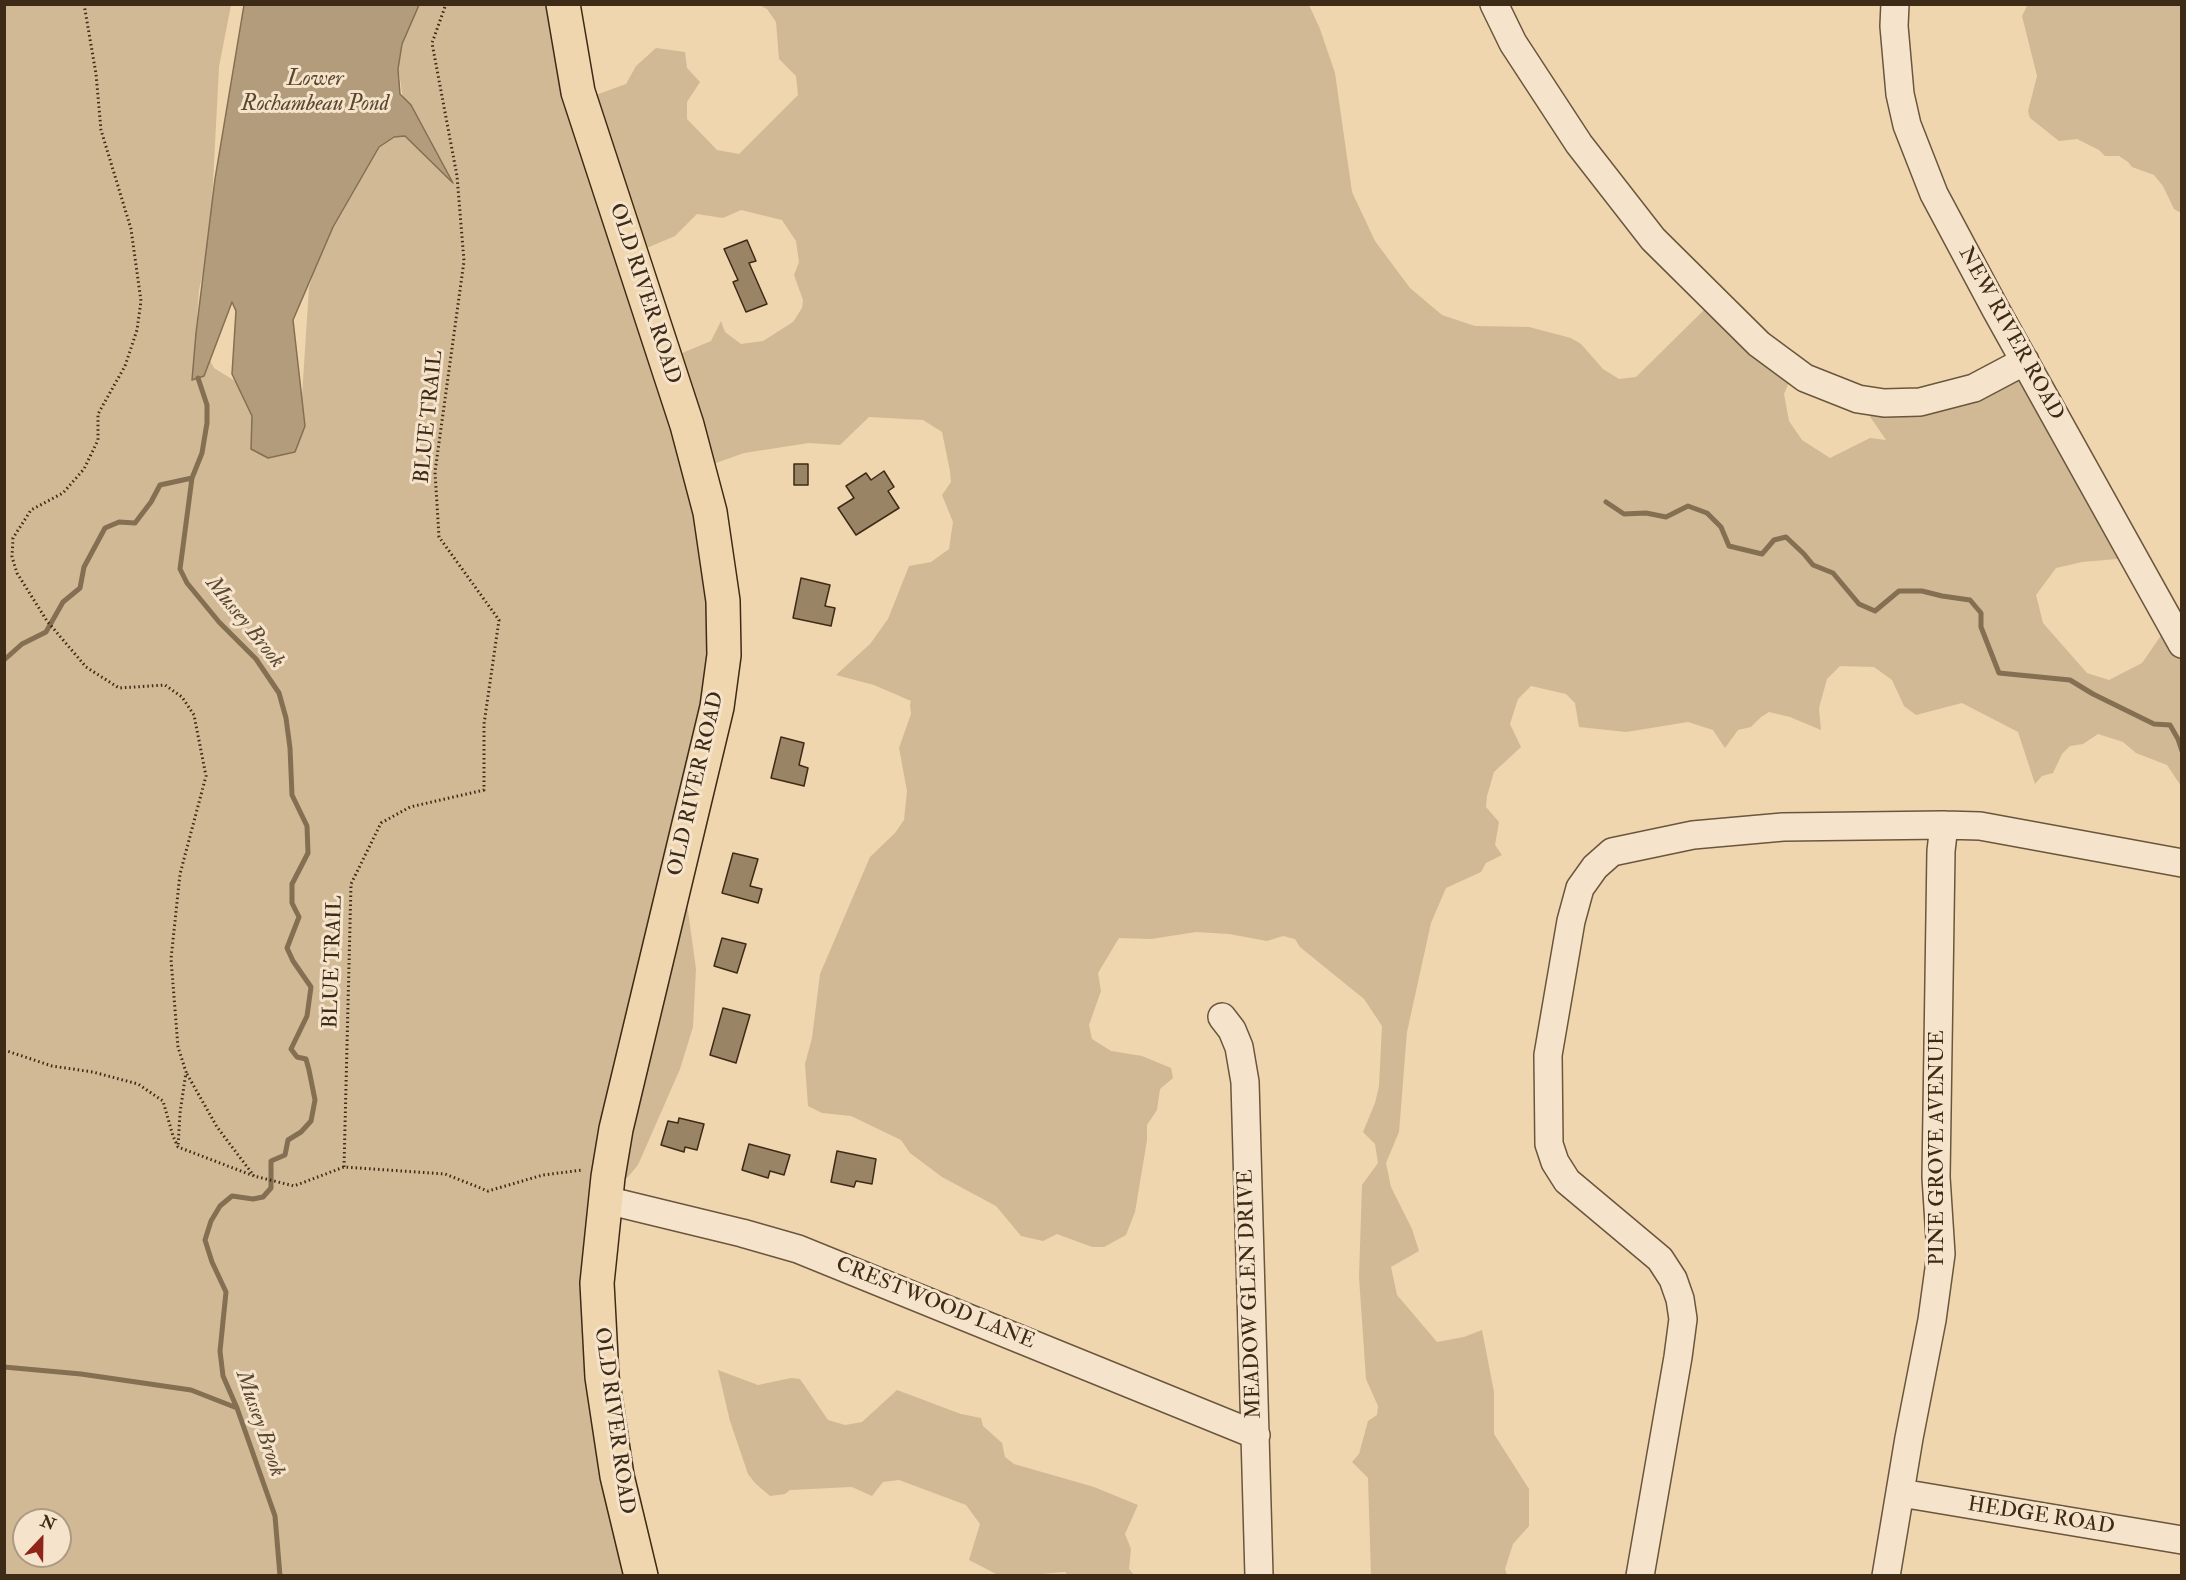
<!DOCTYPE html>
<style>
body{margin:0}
#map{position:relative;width:2186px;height:1580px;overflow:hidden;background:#efd6af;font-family:"IM FELL Double Pica",serif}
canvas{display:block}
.frame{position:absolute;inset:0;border:6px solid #3e2b17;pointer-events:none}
.north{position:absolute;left:12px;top:1508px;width:60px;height:60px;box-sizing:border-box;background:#f5e4cb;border:2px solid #ac9a83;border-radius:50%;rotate:22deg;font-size:16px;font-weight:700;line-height:24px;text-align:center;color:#3e2b17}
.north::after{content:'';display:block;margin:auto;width:21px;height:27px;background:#8f2418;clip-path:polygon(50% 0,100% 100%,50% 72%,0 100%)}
</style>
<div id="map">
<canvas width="2186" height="1580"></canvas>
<div class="frame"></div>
<div class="north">N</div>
</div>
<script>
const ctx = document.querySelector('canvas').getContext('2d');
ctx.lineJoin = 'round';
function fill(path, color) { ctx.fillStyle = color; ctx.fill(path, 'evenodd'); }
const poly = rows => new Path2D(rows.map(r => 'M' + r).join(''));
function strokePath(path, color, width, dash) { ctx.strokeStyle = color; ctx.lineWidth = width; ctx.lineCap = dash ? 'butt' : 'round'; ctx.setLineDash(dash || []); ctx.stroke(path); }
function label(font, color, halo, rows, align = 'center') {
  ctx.font = font + ' "IM FELL Double Pica",serif'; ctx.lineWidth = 6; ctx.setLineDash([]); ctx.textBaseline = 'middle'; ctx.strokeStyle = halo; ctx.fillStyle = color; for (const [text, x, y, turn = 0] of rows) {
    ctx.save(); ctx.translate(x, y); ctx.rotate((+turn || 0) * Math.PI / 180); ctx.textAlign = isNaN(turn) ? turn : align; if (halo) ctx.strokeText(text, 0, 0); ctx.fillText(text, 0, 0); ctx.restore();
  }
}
fill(poly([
 [2028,4,2181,5,2181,213,2174,209,2163,186,2154,175,2132,167,2128,162,2119,156,2105,156,2099,150,2077,139,2059,141,2030,118,2028,111,2037,76,2022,16],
 [5,5,231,5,219,67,210,241,199,290,196,333,214,368,248,389,302,396,309,287,342,186,357,152,406,120,395,44,418,5,564,5,585,99,626,84,636,66,656,48,685,52,687,68,700,82,687,102,687,119,717,150,739,154,798,95,796,76,779,59,776,22,767,9,759,5,1309,5,1320,29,1335,73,1352,192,1375,241,1410,288,1442,315,1475,326,1529,327,1571,338,1581,344,1603,369,1619,379,1636,377,1709,305,1792,375,1784,394,1789,421,1802,440,1830,458,1870,438,1886,440,1858,399,1920,402,2025,361,2129,558,2082,562,2056,568,2036,595,2043,623,2087,673,2109,680,2142,663,2167,627,2181,652,2181,786,2167,765,2136,753,2123,742,2098,734,2083,744,2070,746,2062,754,2053,773,2042,776,2035,784,2018,732,1962,703,1916,715,1904,706,1892,680,1874,667,1840,666,1827,679,1819,708,1821,730,1790,717,1769,712,1761,717,1751,727,1738,730,1725,748,1713,730,1688,722,1626,732,1579,727,1575,703,1566,694,1531,686,1518,699,1510,724,1521,747,1494,772,1487,796,1486,807,1499,822,1495,845,1502,855,1486,863,1481,872,1446,888,1431,923,1407,1032,1399,1132,1386,1163,1391,1187,1412,1229,1419,1251,1391,1267,1397,1295,1437,1342,1464,1337,1482,1330,1494,1392,1494,1434,1529,1489,1529,1526,1513,1544,1505,1569,1507,1575,1371,1575,1368,1478,1352,1462,1359,1454,1368,1421,1377,1415,1378,1406,1366,1379,1359,1277,1362,1185,1378,1163,1375,1144,1363,1132,1375,1103,1379,1086,1382,1026,1364,999,1300,947,1295,939,1283,936,1267,941,1229,934,1196,932,1151,939,1119,938,1098,973,1101,991,1089,1025,1092,1039,1111,1051,1142,1056,1171,1068,1173,1078,1160,1089,1157,1110,1147,1125,1147,1140,1135,1212,1126,1235,1104,1247,1092,1247,1057,1234,1043,1241,1021,1236,996,1206,942,1177,910,1153,901,1140,851,1116,822,1113,808,1106,805,1064,812,1038,820,974,870,857,895,833,904,820,907,791,899,748,911,714,910,705,911,701,874,685,836,675,870,644,888,619,909,566,931,562,949,549,953,522,942,495,951,482,950,471,942,432,923,420,869,417,840,445,809,443,744,453,702,468,722,616,684,882,696,969,693,1027,680,1069,638,1165,627,1178,608,1177,598,1216,637,1575,5,1576],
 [741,210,782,220,796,241,799,262,794,275,803,300,802,308,793,322,763,341,741,344,725,332,721,321,711,341,670,358,635,253,675,236,697,214,723,218],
 [24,1520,60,1520,60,1556,24,1556],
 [718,1370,758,1385,791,1378,800,1379,828,1420,845,1425,862,1422,897,1390,961,1414,981,1418,983,1426,1002,1443,1005,1457,1014,1464,1094,1487,1138,1505,1125,1534,1131,1549,1129,1569,1134,1575,1069,1576,1065,1572,1030,1575,998,1575,969,1560,980,1524,966,1505,899,1480,883,1482,872,1496,852,1487,790,1490,785,1494,770,1496,755,1483,748,1474,730,1421]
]), '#d1b995');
const water = poly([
 [244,5,419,5,402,44,398,69,400,94,411,105,453,183,405,136,394,137,379,147,333,227,293,320,305,426,295,452,268,458,251,449,252,416,232,374,236,311,232,302,204,376,192,380,196,333,215,179,244,5]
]);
fill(water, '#b39c7b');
strokePath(water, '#846f53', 1.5);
strokePath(poly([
 [198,378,207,405,207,423,202,453,192,478,180,569,187,583,219,622,256,659,279,693,286,718,290,748,292,795,307,826,308,853,292,884,292,903,299,917,287,948,293,961,311,987,307,1016,291,1049,297,1057,306,1059,309,1070,315,1100,311,1121,301,1132,288,1140,285,1155,271,1161,271,1188,263,1197,253,1199,232,1196,220,1206,211,1221,205,1240,212,1262,226,1292,220,1351,223,1376,237,1408,275,1516,280,1576],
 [1606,502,1624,514,1646,513,1666,517,1688,506,1707,513,1721,527,1729,546,1762,554,1774,540,1786,537,1804,554,1813,565,1833,573,1859,604,1875,611,1899,591,1922,591,1942,596,1970,600,1981,613,1981,627,1999,673,2070,680,2093,694,2154,724,2170,725,2178,739,2182,751],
 [4,660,22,644,46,632,63,602,80,588,84,567,105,528,119,522,135,523,151,502,160,485,192,478],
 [4,1367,81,1374,191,1390,237,1408]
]), '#846f53', 5);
const building = poly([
 [747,240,756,261,749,263,767,304,746,312,733,282,738,280,724,249,747,240],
 [794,464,808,464,808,485,794,485,794,464],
 [884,471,894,487,888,491,899,508,856,535,838,508,854,498,846,486,866,473,871,480,884,471],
 [801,578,830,585,825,606,835,608,831,626,793,618,801,578],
 [781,737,804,743,799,765,808,768,804,786,771,778,781,737],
 [733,853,758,859,750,886,762,889,758,903,722,893,733,853],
 [722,938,746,944,737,973,714,966,722,938],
 [723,1008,750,1015,736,1063,710,1055,723,1008],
 [679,1118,704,1124,697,1150,685,1147,684,1152,661,1145,668,1121,678,1123,679,1118],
 [749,1144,790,1155,784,1175,770,1171,768,1178,742,1170,749,1144],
 [837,1151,876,1159,872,1184,856,1181,854,1187,831,1182,837,1151]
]);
fill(building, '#9a8466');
strokePath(building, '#3e2b17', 1.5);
const minor = poly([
 [1494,4,1513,43,1579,144,1653,239,1759,344,1805,378,1858,399,1884,403,1920,402,1974,388,2025,361],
 [1895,4,1894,26,1900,94,1907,125,1934,194,1996,310,2182,644],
 [1222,1017,1232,1030,1239,1047,1245,1082,1259,1576],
 [606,1200,742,1233,798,1249,1256,1435],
 [1901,1493,2182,1540],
 [1640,1576,1678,1357,1683,1319,1680,1299,1673,1279,1660,1259,1567,1181,1555,1162,1549,1144,1548,1055,1571,921,1580,888,1595,867,1612,852,1693,835,1783,827,1944,825,1980,826,2182,863],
 [1886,1576,1909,1438,1932,1320,1941,1254,1936,1177,1941,851,1944,825]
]);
const major = poly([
 [563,4,578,92,687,425,710,512,723,601,724,655,717,707,616,1129,608,1177,597,1283,602,1377,617,1476,641,1576]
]);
strokePath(minor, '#6a563d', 30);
strokePath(major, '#3e2b17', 36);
strokePath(poly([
 [84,4,96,74,101,130,131,229,141,301,137,330,125,366,98,414,98,440,84,469,63,493,31,510,13,538,12,557,17,573,47,621,86,667,119,688,165,685,182,697,194,715,206,776,180,874,171,959,178,1047,186,1072,180,1113,178,1147],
 [4,1050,52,1066,93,1072,138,1084,163,1101,173,1136,178,1147,254,1176,294,1186,344,1167,445,1174,488,1191,543,1175,583,1170],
 [187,1074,217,1127,254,1176],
 [344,1167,351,884,381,823,410,807,484,790,484,724,499,620,439,537,435,472,464,261,457,176,432,43,446,4]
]), '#3e2b17', 3, [1.5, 3]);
strokePath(minor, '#f5e4cb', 27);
strokePath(major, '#efd6af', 33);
label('21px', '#3e2b17', '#f5e4cb', [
 ["OLD RIVER ROAD",644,294,72],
 ["NEW RIVER ROAD",2010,334,61],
 ["BLUE TRAIL",430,417,-84],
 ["OLD RIVER ROAD",697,784,-77],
 ["BLUE TRAIL",334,962,-88],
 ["PINE GROVE AVENUE",1938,1148,-90],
 ["MEADOW GLEN DRIVE",1251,1294,-92],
 ["CRESTWOOD LANE",935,1304,22],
 ["OLD RIVER ROAD",613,1421,82],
 ["HEDGE ROAD",2041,1517,9]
]);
label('italic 22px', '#5b4730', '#f5e4cb', [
 ["Lower",315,80],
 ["Rochambeau Pond",315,105],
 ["Mussey Brook",244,623,51],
 ["Mussey Brook",259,1424,71]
]);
</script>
